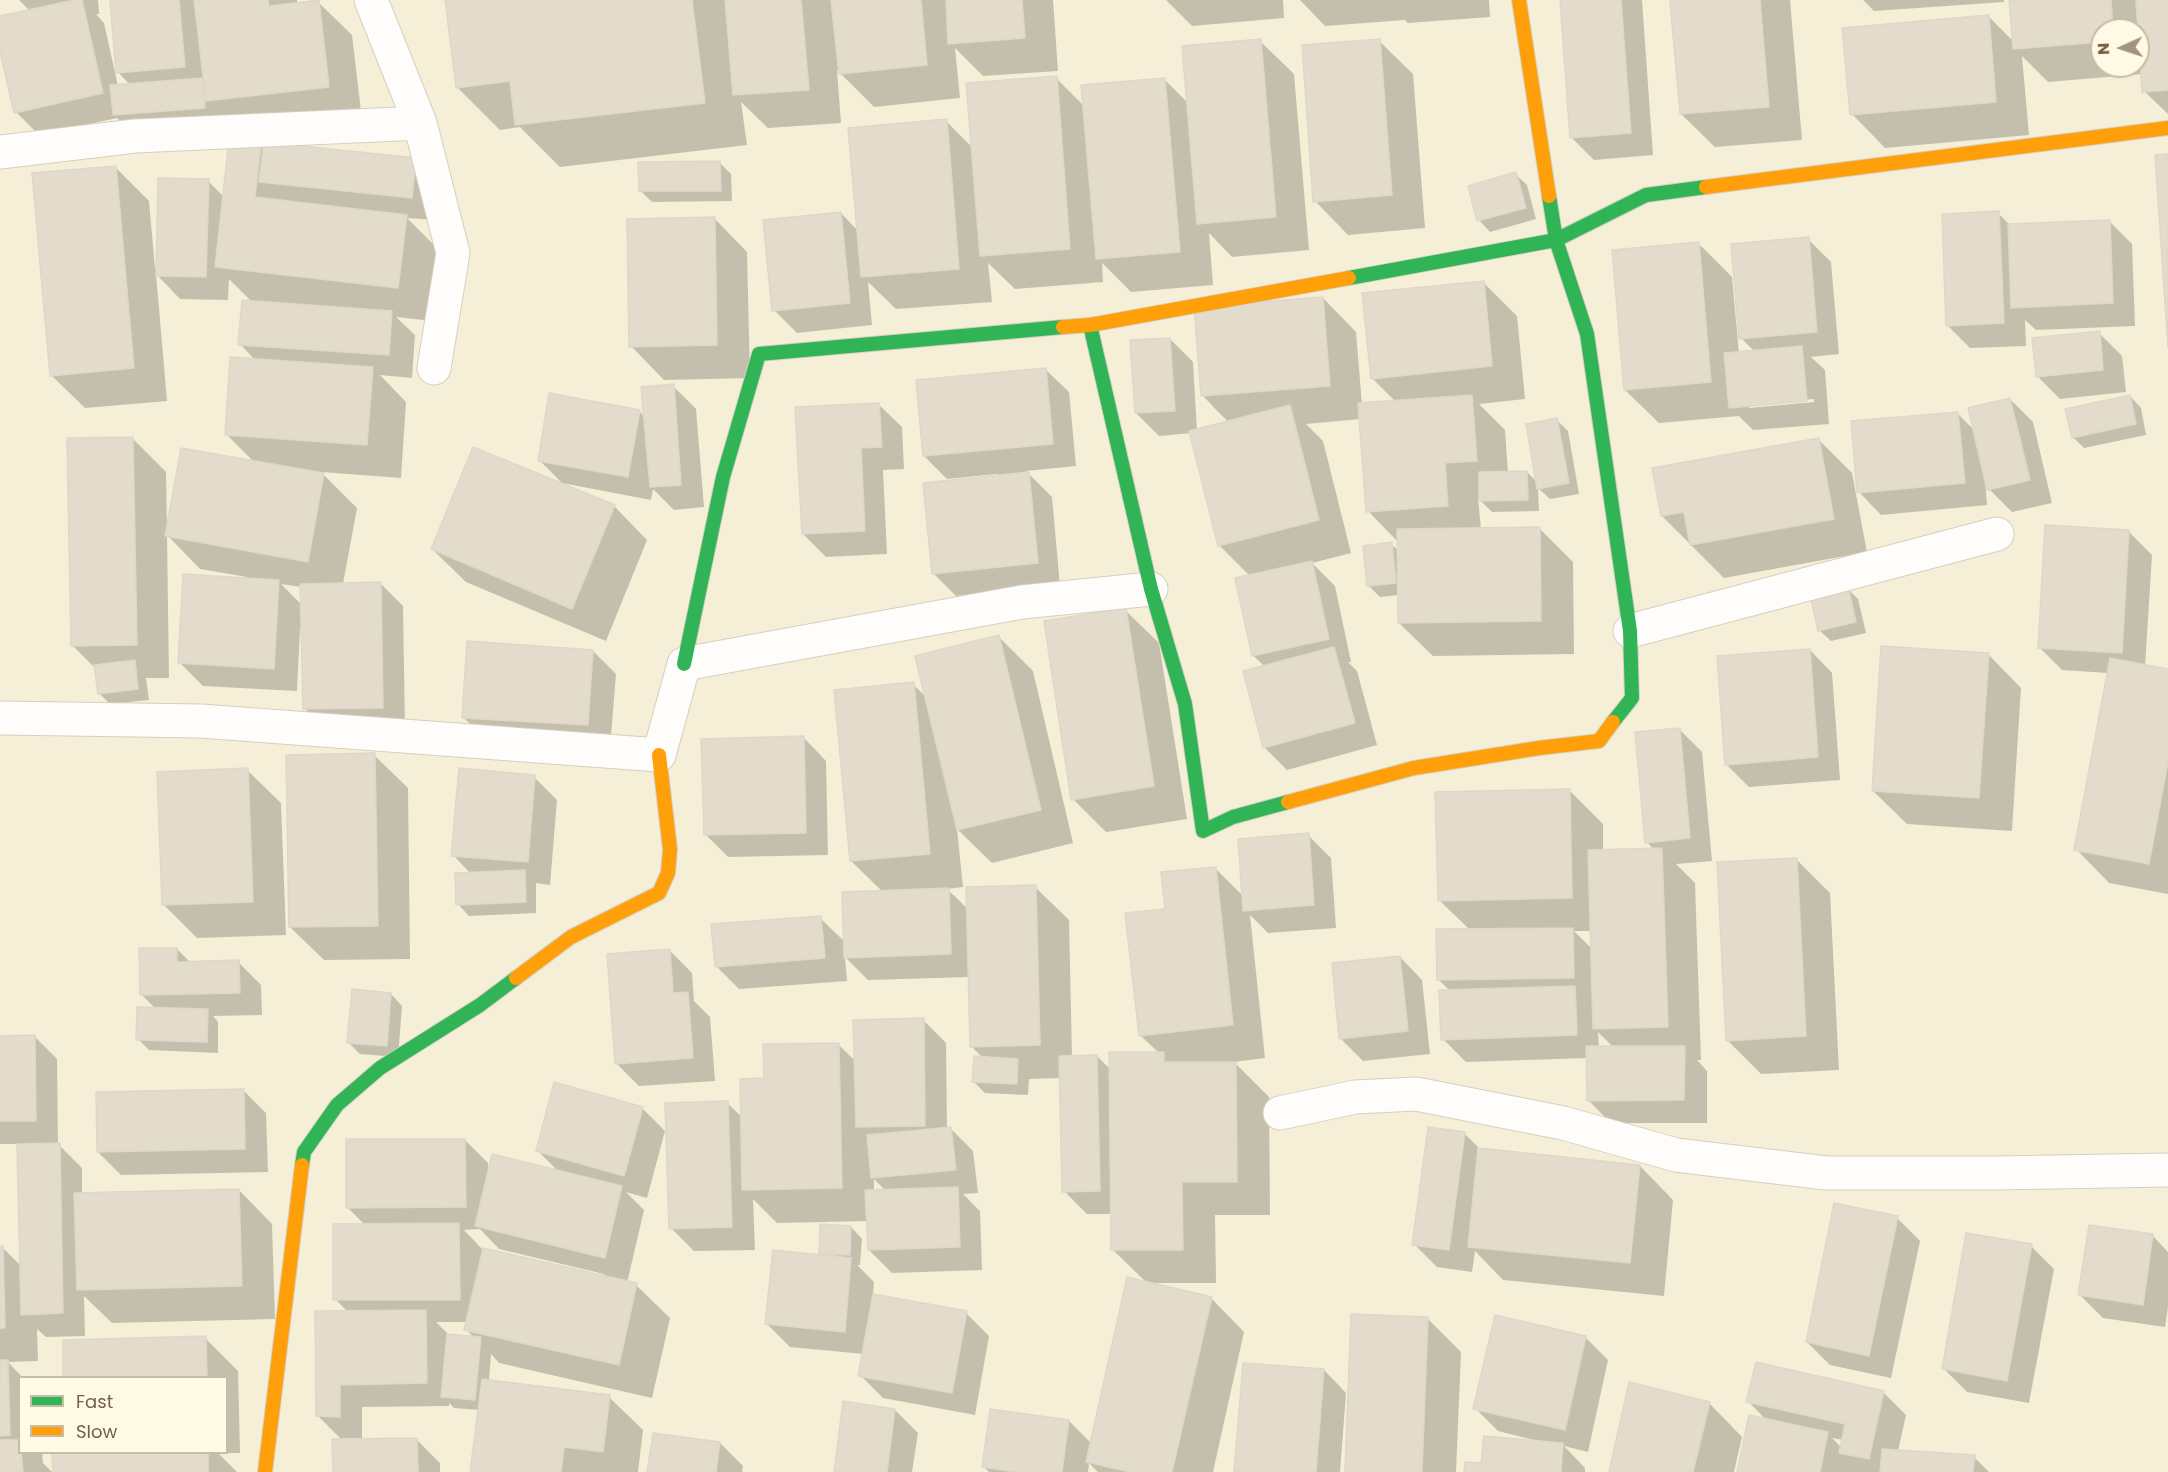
<!DOCTYPE html>
<style>
body{margin:0}
#map{position:relative;width:2168px;height:1472px;overflow:hidden;background:#f6f3e5;font-family:Poppins,sans-serif}
canvas{display:block}
.legend{position:absolute;left:18px;top:1376px;width:210px;height:78px;box-sizing:border-box;background:#fffae5;border:2px solid #c8bca5;margin:0;padding:8px 10px;list-style:none;font-size:18px;color:#756044}
.legend li{display:flex;align-items:center;gap:12px;height:30px}
.legend b{width:30px;border:2px solid #c8bca5}
.north{position:absolute;left:2090px;top:18px;width:60px;height:60px;box-sizing:border-box;background:#fffae5;border:2px solid #c8bca5;border-radius:50%;rotate:267deg;font-size:16px;font-weight:700;line-height:24px;text-align:center;color:#756044}
.north::after{content:'';display:block;margin:auto;width:21px;height:27px;background:#a2937c;clip-path:polygon(50% 0,100% 100%,50% 72%,0 100%)}
</style>
<div id="map">
<canvas width="2168" height="1472"></canvas>
<ul class="legend">
<li><b style="height:8px;background:#30b455"></b>Fast</li>
<li><b style="height:8px;background:#ff9f0a"></b>Slow</li>
</ul>
<div class="north">N</div>
</div>
<script>
const ctx = document.querySelector('canvas').getContext('2d');
ctx.lineJoin = 'round';
function fill(path, color) { ctx.fillStyle = color; ctx.fill(path, 'evenodd'); }
const poly = rows => new Path2D(rows.map(r => 'M' + r).join(''));
function strokePath(path, color, width, dash) { ctx.strokeStyle = color; ctx.lineWidth = width; ctx.lineCap = dash ? 'butt' : 'round'; ctx.setLineDash(dash || []); ctx.stroke(path); }
fill(poly([
 [0,0,2168,0,2168,1472,0,1472],
 [2102,30,2138,30,2138,66,2102,66],
 [20,1378,226,1378,226,1452,20,1452]
]), '#f6efd7');
fill(poly([
 [19,0,98,0,99,14,96,14,104,23,118,86,130,85,118,72,111,0,297,0,297,4,318,2,352,35,362,120,137,138,117,118,39,135,16,112,0,44,0,18,30,11],
 [447,0,1053,0,1058,71,983,76,955,48,960,98,874,107,837,70,841,123,768,128,741,102,747,145,560,167,520,127,500,130,457,87],
 [1166,0,1283,0,1284,18,1192,26],
 [1300,0,1489,0,1490,17,1408,23,1405,20,1325,26],
 [1562,0,1642,0,1653,155,1594,160,1571,137],
 [1671,0,1790,0,1802,140,1715,147,1681,114],
 [1863,0,2004,0,2004,2,1874,11],
 [2010,0,2168,0,2168,114,2144,91,2143,74,2048,82,2022,56,2029,135,1885,148,1852,114,1988,16,2014,42],
 [2102,30,2138,30,2138,66,2102,66],
 [1260,41,1294,74,1309,250,1232,257,1209,233,1213,285,1131,292,1102,263,1103,282,1015,289,988,263,992,302,896,309,868,282,872,325,797,333,774,310,841,213,858,231,946,121,972,147,1056,78,1084,106,1165,80,1188,103],
 [1379,41,1413,74,1425,228,1348,235,1315,201],
 [260,146,264,150,415,160,435,220,407,218,439,250,432,321,396,317,415,335,412,378,380,375,406,402,401,478,321,472,357,508,343,584,380,583,403,606,405,730,327,731,304,708,303,629,300,629,297,691,203,686,180,663,247,577,200,569,167,535,169,678,146,678,149,700,110,704,99,693,96,669,72,645,132,438,166,472,167,527,254,462,226,434,255,360,240,344,253,303,229,279,228,300,180,299,156,274,167,401,85,408,51,375,116,168,149,201,155,268,157,268,208,181,224,197],
 [281,584,302,587,302,605],
 [720,163,731,174,732,201,652,202,640,190],
 [1515,174,1527,185,1536,219,1490,232,1479,220],
 [1998,213,2011,226,2109,221,2132,244,2135,326,2036,330,2025,320,2026,346,1970,348,1947,325],
 [714,218,747,252,750,378,664,380,631,346],
 [1808,239,1831,262,1839,354,1811,357,1825,370,1829,424,1753,430,1739,416,1659,423,1625,390,1699,244,1732,277,1739,353,1755,352,1741,338],
 [1814,399,1814,402,1749,408,1749,405],
 [1483,282,1517,316,1525,399,1479,404,1505,430,1508,473,1527,472,1538,483,1557,420,1568,431,1579,494,1550,499,1538,488,1539,511,1492,512,1478,498,1481,529,1539,528,1573,562,1574,654,1433,656,1399,623,1399,595,1380,597,1368,585,1391,544,1399,551,1398,542,1368,511,1361,419,1306,424,1323,441,1351,553,1312,563,1335,586,1351,662,1348,662,1357,671,1377,745,1287,770,1264,747,1265,667,1253,655,1250,576,1219,545,1192,433,1159,436,1136,413,1170,339,1193,362,1197,431,1229,423,1203,396,1323,298,1356,332,1362,405,1396,402,1372,378],
 [2099,333,2122,356,2126,392,2060,399,2037,376],
 [1046,370,1069,392,1076,466,1026,471,1052,497,1060,586,956,596,933,573,997,477,997,474,947,479,924,456],
 [673,386,696,409,704,507,674,510,653,489,651,500,562,483,539,460,639,411,645,417],
 [2130,396,2141,408,2146,435,2084,448,2073,437],
 [2010,399,2033,422,2052,503,2012,512,1989,489,1986,480,1985,480,1987,505,1881,515,1859,492,1958,414,1975,431],
 [879,405,902,427,904,469,883,470,887,554,826,557,803,534],
 [1819,440,1852,473,1867,552,1724,578,1662,516],
 [614,506,647,540,606,641,466,582,432,549],
 [2129,532,2152,555,2145,666,2168,671,2168,894,2109,883,2076,849,2108,673,2062,670,2039,647],
 [1847,588,1858,599,1866,633,1831,641,1819,630],
 [1125,610,1159,643,1187,819,1106,832,1073,799],
 [999,637,1033,671,1073,843,992,863,957,829,963,887,947,889,968,909,1035,887,1069,920,1072,1057,1097,1056,1111,1070,1159,1053,1140,1035,1167,910,1215,868,1244,897,1308,835,1331,858,1336,928,1268,933,1250,915,1265,1058,1234,1062,1269,1097,1270,1215,1215,1215,1216,1283,1149,1283,1211,1298,1244,1332,1213,1472,1098,1472,1089,1463,1088,1472,989,1472,984,1467,1069,1421,1092,1444,1147,1283,1112,1249,1112,1214,1087,1214,1064,1191,1061,1078,1029,1079,1028,1095,985,1093,973,1081,983,1058,971,1046,969,977,868,980,845,957,847,981,739,989,716,966,820,918,845,942,883,892,851,861,913,684,926,697],
 [1810,650,1832,673,1840,780,1749,787,1726,764],
 [593,651,616,674,610,748,486,740,463,717],
 [1988,654,2021,688,2012,831,1907,824,1873,791],
 [1679,729,1702,752,1712,861,1676,864,1695,883,1701,1060,1697,1060,1707,1071,1707,1123,1611,1123,1588,1100,1588,1058,1466,1062,1443,1039,1450,991,1439,980,1470,930,1439,900,1569,790,1603,824,1603,851,1654,850,1647,842],
 [1574,931,1592,931,1592,949],
 [1598,1032,1614,1048,1599,1048],
 [804,738,826,761,828,855,728,857,705,834],
 [374,755,408,788,410,959,324,960,290,927],
 [247,770,281,803,286,935,197,938,164,905],
 [534,777,557,800,550,885,536,883,536,913,469,916,458,904,471,874,453,855],
 [1796,859,1830,893,1839,1070,1761,1074,1727,1040],
 [177,949,191,963,238,962,261,985,262,1015,213,1016,218,1022,218,1053,149,1050,138,1039,156,1009,141,994],
 [669,950,692,973,694,1001,710,1017,715,1081,639,1086,616,1063],
 [1400,957,1422,980,1430,1054,1363,1061,1340,1038],
 [391,994,402,1006,398,1057,360,1054,348,1042],
 [923,1020,946,1043,947,1129,950,1128,973,1151,978,1193,963,1194,980,1211,982,1270,892,1273,869,1250,868,1221,777,1223,753,1199,755,1250,694,1251,671,1228,727,1103,742,1117,766,1080,838,1044,856,1062],
 [874,1179,886,1191,874,1191],
 [34,1036,57,1059,58,1144,82,1168,82,1195,239,1190,272,1224,275,1319,112,1323,84,1296,85,1336,46,1337,37,1329,38,1361,8,1362,23,1378,20,1378,20,1452,42,1452,43,1463,52,1472,0,1472,0,1248,3,1248,22,1267,19,1144,0,1144,0,1037],
 [243,1090,266,1113,268,1172,121,1175,98,1152],
 [642,1108,665,1131,647,1198,626,1192,644,1210,627,1283,636,1285,670,1318,652,1398,499,1363,491,1354,489,1381,609,1397,643,1430,638,1472,472,1472,480,1410,454,1408,449,1403,449,1406,362,1407,362,1440,417,1440,440,1463,440,1472,335,1472,343,1441,318,1416,348,1312,335,1299,365,1225,347,1207,465,1140,488,1163,488,1172,559,1172,537,1150],
 [480,1229,499,1249,604,1274,603,1277,482,1249,464,1230],
 [436,1322,468,1322,466,1329,474,1338,449,1335],
 [1465,1134,1481,1150,1640,1166,1673,1200,1664,1296,1503,1280,1475,1251,1472,1272,1437,1267,1414,1244],
 [1897,1218,1920,1241,1891,1378,1830,1365,1807,1342],
 [851,1227,862,1239,860,1265,857,1265,874,1282,873,1295,966,1313,989,1336,975,1415,883,1398,860,1375,864,1354,790,1347,767,1324,824,1256,821,1253],
 [2152,1235,2168,1252,2168,1307,2165,1327,2103,1318,2080,1295],
 [2031,1246,2054,1269,2029,1403,1967,1392,1944,1369],
 [1427,1318,1461,1352,1456,1472,1346,1472],
 [205,1338,238,1371,240,1453,218,1453,237,1472,54,1472,54,1452,226,1452,226,1378,65,1378],
 [1586,1338,1608,1360,1588,1452,1564,1446,1585,1468,1585,1472,1465,1472,1538,1443,1538,1441,1498,1431,1475,1408],
 [1324,1370,1346,1393,1340,1472,1236,1472],
 [1883,1392,1906,1415,1898,1451,1974,1457,1989,1472,1739,1472,1767,1421,1748,1401],
 [1832,1438,1843,1440,1842,1448],
 [1709,1403,1742,1437,1734,1472,1610,1472],
 [895,1410,918,1433,912,1472,835,1472],
 [720,1443,743,1466,742,1472,649,1472]
]), '#0003');
const building = poly([
 [74,0,82,0,103,93,14,113,0,51,0,16,74,0],
 [110,0,179,0,185,67,116,73,110,0],
 [194,0,268,0,269,6,319,0,329,87,206,101,194,0],
 [445,0,692,0,705,103,515,125,510,81,456,88,445,0],
 [725,0,801,0,809,90,733,95,725,0],
 [831,0,921,0,927,65,839,74,831,0],
 [946,0,1022,0,1025,38,948,44,946,0],
 [1560,0,1621,0,1631,133,1570,138,1560,0],
 [1670,0,1760,0,1769,107,1680,114,1670,0],
 [2009,0,2111,0,2113,30,2102,30,2102,42,2013,49,2009,0],
 [2136,0,2168,0,2168,90,2142,92,2136,0],
 [1989,15,1996,102,1850,115,1842,28,1989,15],
 [1261,39,1276,217,1197,224,1182,46,1261,39],
 [1380,39,1392,195,1313,202,1302,45,1380,39],
 [1057,76,1070,249,980,256,966,83,1057,76],
 [203,78,205,108,113,115,110,85,203,78],
 [1165,78,1180,252,1096,259,1081,85,1165,78],
 [947,119,959,269,861,277,848,128,947,119],
 [229,140,261,144,255,197,407,215,398,288,215,267,229,140],
 [264,142,416,158,412,198,259,182,264,142],
 [2168,154,2168,348,2155,155,2168,154],
 [720,161,721,191,639,191,638,162,720,161],
 [116,166,134,368,50,376,32,173,116,166],
 [1516,172,1526,208,1477,221,1468,186,1516,172],
 [158,178,209,179,206,277,156,276,158,178],
 [1999,211,2004,323,1946,326,1942,214,1999,211],
 [841,212,850,303,772,311,763,220,841,212],
 [715,217,717,345,629,347,627,219,715,217],
 [2110,220,2113,303,2011,308,2008,224,2110,220],
 [1809,237,1817,332,1739,339,1731,244,1809,237],
 [1699,242,1711,382,1624,390,1612,250,1699,242],
 [1484,281,1492,366,1371,379,1362,293,1484,281],
 [1323,297,1330,386,1201,396,1194,307,1323,297],
 [242,300,392,311,389,355,238,345,242,300],
 [2100,331,2103,370,2036,377,2032,338,2100,331],
 [1170,338,1175,411,1135,413,1130,340,1170,338],
 [1802,346,1807,401,1729,408,1724,353,1802,346],
 [230,357,373,367,367,445,225,435,230,357],
 [1046,368,1053,444,923,456,916,380,1046,368],
 [674,384,681,485,650,487,641,387,674,384],
 [549,393,640,410,628,477,538,461,549,393],
 [1472,395,1477,461,1445,463,1448,506,1366,512,1358,403,1472,395],
 [2130,395,2136,424,2072,438,2065,409,2130,395],
 [2010,398,2030,480,1987,490,1968,408,2010,398],
 [879,403,882,447,861,448,865,531,802,534,795,407,879,403],
 [1290,405,1319,520,1218,546,1189,431,1290,405],
 [1958,412,1965,483,1857,493,1851,421,1958,412],
 [1557,418,1569,483,1537,489,1526,424,1557,418],
 [133,437,137,645,71,646,67,438,133,437],
 [1819,438,1834,519,1690,545,1684,512,1661,516,1652,468,1819,438],
 [473,447,615,505,572,609,431,549,473,447],
 [181,448,324,473,308,562,165,536,181,448],
 [1527,471,1528,500,1479,501,1479,472,1527,471],
 [1029,472,1038,563,932,574,923,483,1029,472],
 [2045,525,2129,530,2122,653,2038,648,2045,525],
 [1540,527,1541,621,1398,623,1397,529,1540,527],
 [1392,542,1396,583,1367,586,1363,546,1392,542],
 [1312,561,1329,639,1252,656,1235,578,1312,561],
 [183,574,279,580,274,669,178,663,183,574],
 [381,582,383,708,303,709,300,584,381,582],
 [1848,586,1856,622,1818,631,1810,595,1848,586],
 [1126,608,1154,786,1071,800,1044,621,1126,608],
 [999,635,1041,810,957,830,915,656,999,635],
 [467,641,593,650,588,725,462,718,467,641],
 [1881,646,1989,653,1979,798,1872,791,1881,646],
 [1334,647,1355,723,1263,748,1243,671,1334,647],
 [1810,649,1818,757,1725,765,1717,656,1810,649],
 [2110,658,2168,669,2168,762,2149,864,2074,850,2110,658],
 [135,660,138,689,98,694,94,665,135,660],
 [914,682,930,854,850,861,834,690,914,682],
 [1680,728,1690,838,1645,843,1635,732,1680,728],
 [804,736,806,833,704,835,701,739,804,736],
 [375,753,378,926,289,927,286,755,375,753],
 [248,768,253,902,162,905,157,772,248,768],
 [459,768,535,775,528,862,451,856,459,768],
 [1570,789,1572,898,1438,901,1435,792,1570,789],
 [1309,833,1314,905,1243,911,1238,839,1309,833],
 [1662,848,1668,1027,1593,1029,1588,850,1662,848],
 [1797,858,1806,1036,1726,1041,1717,862,1797,858],
 [1216,867,1233,1025,1139,1036,1125,913,1165,909,1161,872,1216,867],
 [525,870,526,902,456,905,455,873,525,870],
 [1036,885,1040,1045,970,1047,966,887,1036,885],
 [949,888,951,954,844,958,842,892,949,888],
 [821,916,825,958,715,967,711,924,821,916],
 [1573,928,1574,978,1437,980,1436,929,1573,928],
 [139,948,177,948,177,962,239,960,240,993,140,995,139,948],
 [670,949,673,993,688,992,693,1058,615,1064,607,954,670,949],
 [1400,956,1408,1031,1339,1039,1332,963,1400,956],
 [1575,986,1577,1035,1441,1040,1439,990,1575,986],
 [352,989,391,993,387,1046,347,1043,352,989],
 [137,1007,208,1009,207,1042,136,1040,137,1007],
 [924,1018,925,1126,856,1127,853,1020,924,1018],
 [35,1035,36,1121,0,1121,0,1036,35,1035],
 [839,1043,842,1188,742,1190,740,1079,764,1078,763,1044,839,1043],
 [1586,1046,1685,1046,1684,1100,1587,1101,1586,1046],
 [1109,1052,1164,1052,1164,1062,1236,1062,1237,1182,1182,1182,1183,1250,1111,1250,1109,1052],
 [1097,1055,1100,1191,1062,1192,1059,1056,1097,1055],
 [974,1056,1018,1059,1017,1084,972,1082,974,1056],
 [554,1082,643,1107,624,1176,536,1151,554,1082],
 [244,1089,245,1149,97,1152,96,1092,244,1089],
 [728,1101,732,1227,669,1229,665,1103,728,1101],
 [951,1127,956,1170,871,1178,867,1135,951,1127],
 [1428,1127,1465,1132,1449,1250,1412,1245,1428,1127],
 [346,1139,465,1139,466,1207,346,1208,346,1139],
 [60,1143,63,1313,21,1315,17,1144,60,1143],
 [1478,1148,1640,1165,1630,1263,1468,1247,1478,1148],
 [492,1154,622,1186,605,1258,475,1226,492,1154],
 [958,1187,960,1247,868,1250,865,1190,958,1187],
 [239,1189,242,1286,77,1290,74,1193,239,1189],
 [1834,1203,1898,1216,1869,1356,1806,1342,1834,1203],
 [459,1223,460,1300,333,1300,333,1224,459,1223],
 [820,1224,851,1226,850,1255,819,1254,820,1224],
 [2089,1225,2153,1234,2143,1305,2078,1295,2089,1225],
 [1966,1233,2032,1244,2007,1381,1942,1369,1966,1233],
 [0,1246,3,1246,5,1328,0,1328,0,1246],
 [483,1248,637,1283,619,1365,464,1330,483,1248],
 [773,1250,851,1258,845,1332,765,1324,773,1250],
 [1127,1277,1212,1297,1172,1472,1130,1472,1086,1462,1127,1277],
 [873,1294,967,1311,952,1393,858,1376,873,1294],
 [426,1310,427,1383,340,1385,340,1417,316,1416,315,1311,426,1310],
 [1351,1314,1428,1317,1422,1472,1345,1472,1351,1314],
 [1495,1315,1586,1336,1565,1430,1473,1409,1495,1315],
 [447,1334,481,1337,475,1400,441,1397,447,1334],
 [206,1336,207,1378,63,1378,63,1340,206,1336],
 [0,1360,8,1360,10,1435,0,1436,0,1360],
 [1756,1362,1884,1391,1869,1459,1839,1453,1845,1424,1746,1402,1756,1362],
 [1243,1363,1324,1369,1316,1472,1234,1472,1243,1363],
 [482,1379,610,1395,603,1452,564,1447,561,1472,470,1472,482,1379],
 [1629,1382,1710,1402,1693,1472,1609,1472,1629,1382],
 [843,1401,895,1409,887,1472,834,1472,843,1401],
 [990,1409,1069,1420,1062,1472,1016,1472,982,1467,990,1409],
 [1749,1415,1828,1432,1820,1472,1737,1472,1749,1415],
 [653,1433,720,1442,716,1472,647,1472,653,1433],
 [1484,1436,1563,1443,1561,1472,1464,1472,1465,1462,1481,1463,1484,1436],
 [417,1438,418,1472,333,1472,332,1439,417,1438],
 [0,1440,20,1440,23,1472,0,1472,0,1440],
 [1882,1449,1975,1455,1973,1472,1880,1472,1882,1449],
 [52,1452,208,1452,208,1472,53,1472,52,1452]
]);
fill(building, '#e3dbcc');
strokePath(building, '#dfd7c7', 1.5);
const street = poly([
 [371,0,420,123,453,253,434,368],
 [0,152,135,136,420,123],
 [1630,631,1997,534],
 [0,718,201,721,659,755,684,664,1022,602,1151,589],
 [1280,1113,1355,1097,1416,1094,1563,1123,1676,1155,1826,1173,1996,1173,2168,1170]
]);
const fast = poly([
 [1549,196,1556,240,1587,334,1630,631,1632,698,1613,722],
 [1349,278,1556,240,1646,195,1706,187],
 [1090,325,1151,589,1185,704,1203,831,1233,817,1288,802],
 [684,664,723,477,759,354,1063,327],
 [302,1165,304,1152,337,1105,380,1068,480,1005,516,978]
]);
const slow = poly([
 [1519,0,1549,196],
 [1706,187,2168,128],
 [1063,327,1090,325,1349,278],
 [1288,802,1414,768,1539,748,1599,741,1613,722],
 [516,978,571,937,659,893,668,873,670,849,659,755],
 [265,1472,302,1165]
]);
strokePath(street, '#d5cfc0', 35);
strokePath(fast, '#d6d0c1', 16);
strokePath(slow, '#d6d0c1', 16);
strokePath(street, '#fefdfb', 33);
strokePath(fast, '#30b455', 14);
strokePath(slow, '#ff9f0a', 14);
</script>
